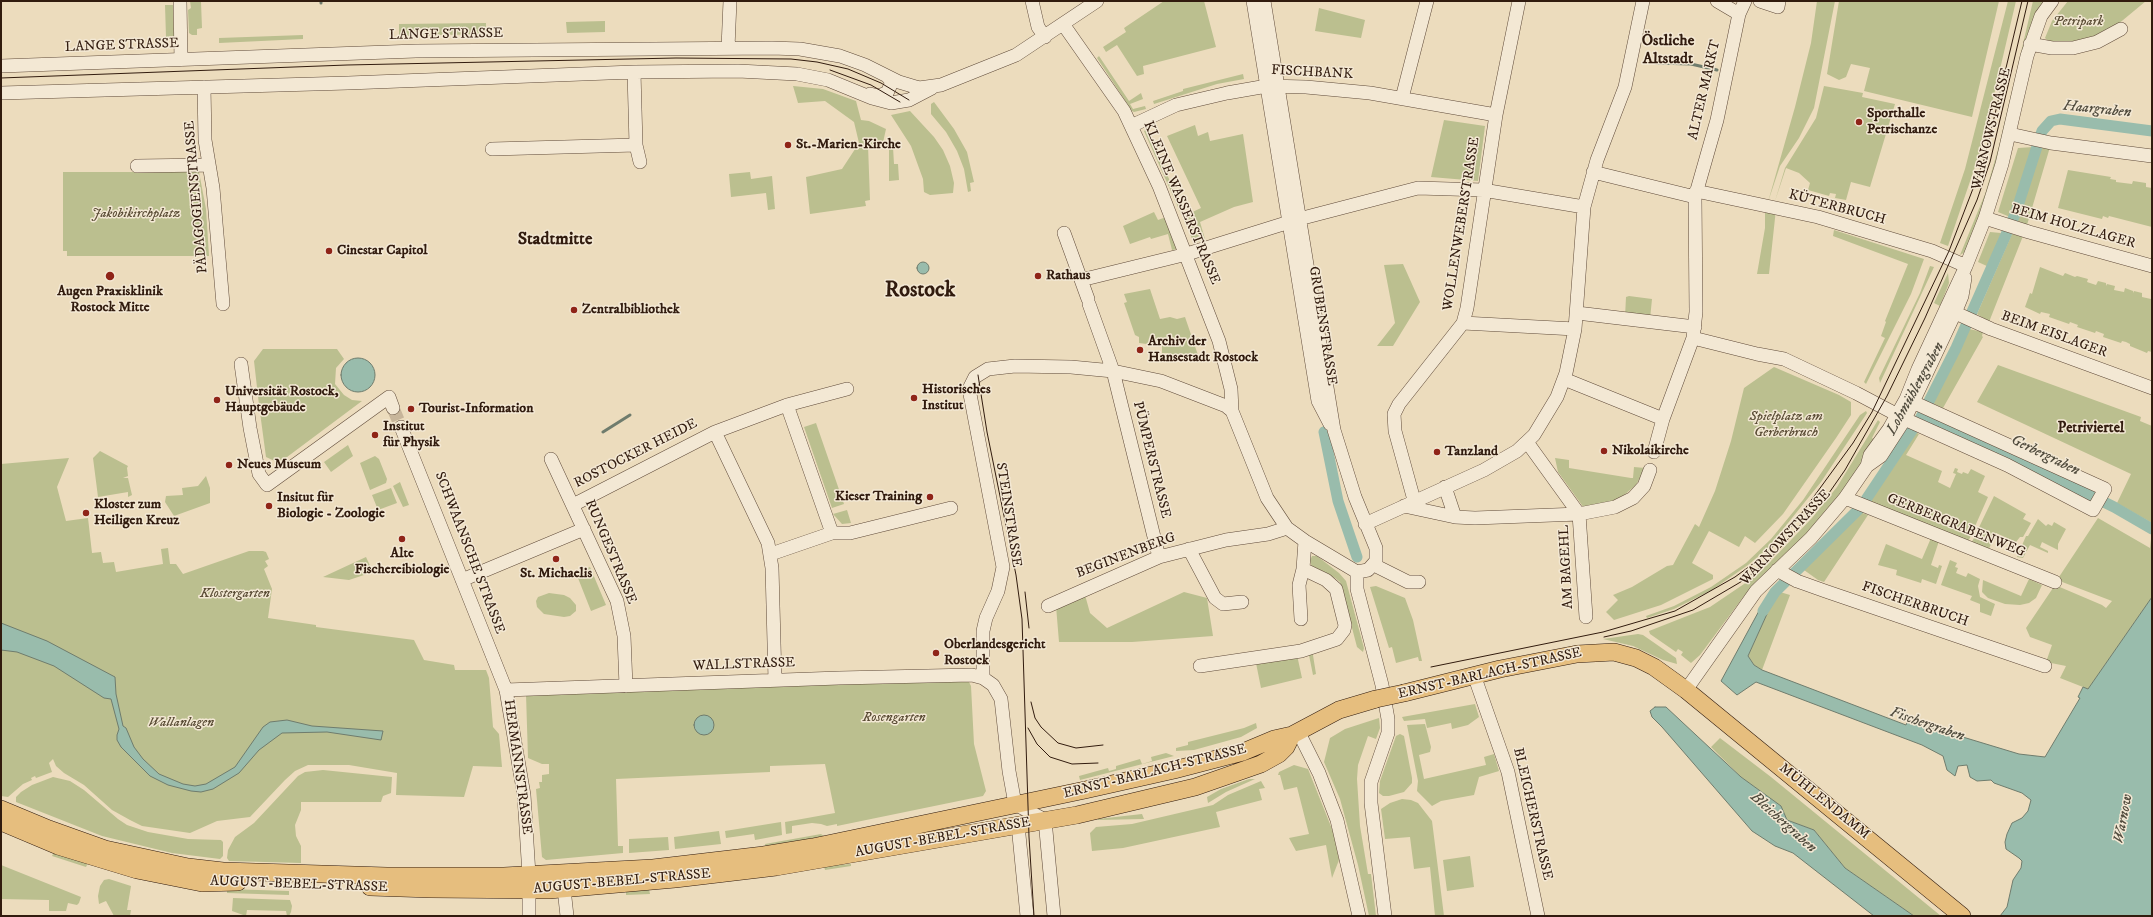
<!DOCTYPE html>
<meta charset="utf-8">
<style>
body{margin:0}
#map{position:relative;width:2153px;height:917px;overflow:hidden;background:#ecdcbd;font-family:"IM FELL DW Pica",serif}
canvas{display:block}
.frame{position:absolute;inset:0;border:2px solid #311b0e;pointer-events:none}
</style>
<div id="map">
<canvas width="2153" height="917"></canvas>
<div class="frame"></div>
</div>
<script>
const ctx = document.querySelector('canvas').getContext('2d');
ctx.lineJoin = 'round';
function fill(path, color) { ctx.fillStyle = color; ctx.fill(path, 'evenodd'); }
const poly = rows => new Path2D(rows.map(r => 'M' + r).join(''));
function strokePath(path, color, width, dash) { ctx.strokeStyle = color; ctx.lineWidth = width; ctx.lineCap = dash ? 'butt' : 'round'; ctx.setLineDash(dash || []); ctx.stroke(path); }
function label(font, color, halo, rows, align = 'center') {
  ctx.font = font + ' "IM FELL DW Pica",serif'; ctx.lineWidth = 3; ctx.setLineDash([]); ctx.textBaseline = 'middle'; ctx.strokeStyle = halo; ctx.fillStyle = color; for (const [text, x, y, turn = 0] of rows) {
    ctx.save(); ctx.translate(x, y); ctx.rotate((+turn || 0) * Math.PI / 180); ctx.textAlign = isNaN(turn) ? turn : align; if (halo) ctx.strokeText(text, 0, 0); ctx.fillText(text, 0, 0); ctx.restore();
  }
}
fill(poly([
 [190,1,201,2,202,28,197,29,197,35,192,35,189,33,188,10,191,8],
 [1164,1,1204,1,1216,47,1143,66,1144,74,1137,76,1117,45,1106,52,1103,47,1126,32,1124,28],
 [1817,1,1835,1,1814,108,1799,138,1780,166,1768,202,1795,107,1811,43],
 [1839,1,1999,1,1972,117,1864,91,1870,68,1851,64,1846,77,1839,80,1827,74],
 [2008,1,2016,1,1982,146,1948,246,1940,243,1965,169],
 [2033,1,2044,1,2027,35,2007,122,1987,195,1965,252,1960,255,1985,194,1999,146],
 [2068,1,2146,1,2111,30,2079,43,2049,42,2045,38,2052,21],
 [165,5,173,5,174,36,166,37],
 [1319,8,1365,20,1361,38,1315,31],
 [605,21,605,32,567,33,566,22],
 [486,23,486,34,399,36,399,24],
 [303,35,303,39,219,43,219,38],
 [1099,56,1129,101,1141,93,1143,99,1130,104,1133,109,1145,106,1146,109,1134,112,1132,111,1097,58],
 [1243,74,1244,79,1217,84,1154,104,1153,101,1183,91,1183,89],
 [793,86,823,89,856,101,861,120,869,121,886,129,882,147,872,148,871,144,868,145,870,200,865,201,866,206,810,214,806,177,842,169,859,143,854,122,825,101,798,103],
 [1824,86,1863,93,1862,97,1895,104,1870,187,1851,182,1846,200,1835,198,1836,194,1830,193,1829,196,1808,190,1810,183,1799,173,1786,168,1775,201,1785,168,1816,118],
 [934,102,954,129,967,152,974,182,970,183,971,191,968,192,964,169,957,151,946,132,931,114,931,104],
 [910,111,934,137,943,150,950,166,954,183,953,193,930,195,924,192,923,179,911,146,891,115],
 [1444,120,1485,126,1478,181,1431,177],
 [1195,125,1198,136,1208,132,1210,141,1243,134,1253,202,1234,207,1200,222,1205,239,1194,243,1144,131,1146,130,1186,215,1201,208,1167,136],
 [889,147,893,147,894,164,898,164,899,180,889,181],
 [2033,147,2020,191,2010,217,1998,212,2018,148],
 [2040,147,2050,147,2027,225,2017,221],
 [2068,170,2111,177,2110,179,2116,180,2116,182,2132,184,2133,181,2146,183,2146,187,2152,188,2152,227,2109,216,2108,218,2103,216,2102,219,2058,208],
 [63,172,199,172,206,209,209,256,67,256,67,251,63,251],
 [750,172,751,179,772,176,775,209,768,210,766,193,731,197,729,174],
 [1765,206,1776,209,1769,274,1757,274,1765,228],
 [1154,212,1158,220,1166,217,1177,249,1172,250,1168,234,1151,239,1150,237,1130,244,1123,226],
 [1834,230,1924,259,1911,294,1866,384,1864,382,1884,340,1885,338,1881,336,1886,322,1885,321,1908,264,1833,236],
 [1990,232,2001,233,1989,267,1978,262],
 [2012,234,2023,236,1989,322,1977,314],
 [1403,264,1420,302,1393,346,1377,346,1395,323,1384,265],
 [1930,266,1934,267,1880,383,1879,378,1920,293],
 [2040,267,2063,276,2065,273,2075,277,2077,276,2088,279,2087,282,2096,285,2098,281,2106,283,2106,286,2107,284,2115,286,2114,290,2124,292,2125,288,2133,291,2133,293,2134,291,2142,293,2142,297,2151,299,2152,296,2152,352,2148,351,2147,353,2130,346,2130,344,2126,342,2122,341,2121,343,2103,337,2104,334,2096,331,2095,333,2077,327,2078,325,2070,322,2069,324,2049,317,2050,314,2041,312,2040,314,2025,307,2030,293,2032,294],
 [1948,273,1949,283,1940,306,1934,303],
 [1150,289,1160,319,1170,317,1177,319,1185,317,1198,355,1179,355,1179,359,1167,357,1168,353,1162,353,1162,346,1139,343,1139,337,1135,335,1124,303,1127,302,1124,294],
 [1629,296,1652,299,1650,319,1625,317,1626,297],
 [1969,329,1983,332,1982,336,1983,337,1943,408,1934,404,1932,403],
 [263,349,337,349,344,359,336,368,335,384,344,395,352,400,362,401,279,463,266,457,259,405,254,361],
 [1998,365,2141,417,2140,421,2152,426,2152,523,2117,503,2131,474,1977,402],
 [1774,367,1839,395,1851,402,1851,415,1836,438,1783,514,1755,543,1745,536,1739,547,1709,531,1692,563,1713,575,1713,579,1661,605,1614,620,1606,612,1618,600,1613,595,1632,587,1667,566,1673,565,1695,524,1699,527,1715,491,1731,441,1744,388],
 [1866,411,1867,413,1821,482,1767,549,1748,565,1712,590,1674,609,1647,618,1646,616,1674,606,1711,587,1746,563,1771,539,1803,500,1860,415],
 [1878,420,1880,422,1872,438,1876,441,1838,497,1815,525,1744,596,1700,655,1691,663,1681,655,1683,652,1678,649,1676,652,1650,634,1649,631,1710,607,1744,584,1770,562,1812,518,1837,487],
 [816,423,844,504,832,508,804,427],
 [1915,432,1919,434,1906,455,1942,471,1938,482,1950,488,1956,474,1953,473,1955,468,1958,469,1957,472,1962,474,1963,472,1968,474,1971,469,1985,476,1978,492,1988,497,1968,542,1868,502,1895,465],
 [348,445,353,456,331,472,324,462],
 [100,451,128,466,127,468,128,476,123,478,128,478,132,495,128,497,128,492,98,497,93,458],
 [375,456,379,459,387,479,386,483,370,490,360,463],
 [69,458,57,487,66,521,88,518,92,553,101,552,103,563,114,562,116,572,163,564,161,549,168,548,170,564,176,564,183,574,249,551,263,551,266,552,269,559,265,561,268,566,264,569,272,589,268,618,316,625,316,627,414,640,424,660,454,665,455,670,486,670,489,678,493,727,499,734,502,767,473,766,464,797,396,795,397,773,349,765,308,765,295,771,285,780,250,817,217,821,190,833,142,826,130,820,112,810,84,785,64,773,56,766,53,759,49,763,52,772,36,778,35,776,31,778,32,780,23,784,8,797,1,796,1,464],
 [1555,458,1569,460,1569,468,1631,478,1633,478,1634,467,1645,468,1636,485,1617,501,1584,508,1558,472],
 [206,476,210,488,210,503,174,516,165,502,166,496,183,495,182,488,198,486],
 [400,482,409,505,403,507,393,486],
 [391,488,397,503,378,510,372,495],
 [1994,496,2026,514,2023,519,2031,523,2023,537,2020,537,2016,542,1996,533,1988,551,1971,544],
 [847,510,851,523,842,524,833,514],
 [1860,512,1868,515,1824,582,1818,580,1804,570],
 [2098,518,2150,548,2152,530,2152,597,2088,689,2060,678,2066,666,2046,662,2052,645,2030,637,2026,628,2055,585,2102,605,2106,608,2112,601,2057,580],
 [2038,519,2046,526,2048,524,2052,526,2054,522,2066,529,2058,544,2058,550,2042,542,2040,547,2048,551,2048,553,2030,545,2023,558,2017,557,2026,536,2028,536],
 [1931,538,1939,541,1931,565,1938,568,1939,565,1942,566,1936,584,1922,579,1921,583,1896,575,1897,570,1878,565,1886,544,1922,559],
 [1312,556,1317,556,1339,573,1346,581,1364,648,1363,652,1357,647,1340,582,1335,578,1312,568,1310,560],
 [366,557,373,572,349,580,323,577],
 [1950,560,1957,563,1955,567,1958,568,1956,573,1966,577,1968,573,1980,579,1978,586,1980,597,1995,604,1991,616,1980,612,1980,604,1970,600,1972,596,1941,585],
 [590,567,606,605,591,611,576,573],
 [2029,579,2042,585,2036,598,2029,603,2020,605,2005,604,1988,598,1982,592,1983,580,2021,596],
 [1376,586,1405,598,1413,620,1422,661,1419,661,1418,657,1396,663,1392,647,1389,648,1370,587],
 [1184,592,1207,598,1213,636,1132,642,1059,642,1056,606,1085,595,1090,613,1107,628],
 [1780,592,1790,595,1762,670,1754,665,1748,656,1767,614],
 [549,593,564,595,570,598,576,605,576,611,570,616,564,617,544,614,537,607,536,601,538,597],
 [1638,634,1643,635,1676,658,1677,664,1663,660,1633,646,1603,639],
 [1312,649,1316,674,1313,675,1308,650],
 [1297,655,1302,678,1261,688,1256,663],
 [968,680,971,686,974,744,986,791,983,796,837,826,837,824,827,826,821,824,812,823,792,826,792,833,786,834,785,822,835,813,825,764,770,766,770,772,616,779,618,846,623,846,623,853,546,860,542,857,536,789,540,788,539,782,542,782,542,775,549,774,549,764,542,764,528,758,526,694],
 [1475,704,1479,717,1468,725,1452,729,1451,723,1427,728,1425,719,1404,721,1402,717],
 [1379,718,1380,728,1376,739,1368,736,1358,765,1357,779,1360,826,1368,874,1371,874,1376,916,1369,916,1358,865,1340,799,1324,762,1330,738,1345,729],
 [1256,723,1257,728,1241,737,1194,750,1176,751,1176,748,1188,745,1188,742,1244,728],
 [1425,724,1431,747,1430,752,1419,755,1424,779,1486,765,1484,757,1494,754,1499,771,1479,777,1474,795,1441,801,1432,806,1417,791,1418,781,1407,725],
 [1400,734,1404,736,1412,778,1412,783,1404,792,1389,796,1383,796,1379,793,1380,781,1396,736],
 [1720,738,1771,777,1941,916,1914,916,1845,868,1814,830,1787,820,1781,806,1741,777,1711,747],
 [1166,753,1174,756,1080,780,1079,776,1108,768,1109,771,1116,769,1116,766,1140,759,1142,764,1152,761,1151,757],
 [1294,765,1308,769,1336,839,1339,860,1332,878,1326,845,1296,851,1289,838,1309,834,1297,787,1284,790,1280,775,1278,775,1279,772],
 [323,770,392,777,391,793,383,796,381,802,301,802,301,810,295,825,296,836,301,846,301,863,229,861,227,858,228,850,235,837,254,823,298,776,305,772],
 [53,777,70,781,84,790,118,819,127,825,148,832,188,839,221,840,223,842,223,856,220,859,172,853,102,836,16,802,16,797,21,792,32,785],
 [1249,779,1255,779,1226,792,1208,803,1207,797,1221,789],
 [1261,781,1265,788,1259,789,1262,800,1216,812,1220,827,1123,848,1092,851,1090,833,1096,827,1132,824,1213,805,1228,795],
 [1402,799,1411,800,1418,803,1432,821,1444,916,1435,916,1430,867,1414,869,1410,837,1385,839,1381,809,1390,803],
 [1142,814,1144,819,1098,820,1098,819],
 [781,822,782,835,755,840,754,834,726,838,725,831],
 [719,831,721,844,675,849,674,837],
 [821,834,824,836,766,848,765,844],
 [668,837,669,850,629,853,629,839],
 [54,852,88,863,86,867,52,856],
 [1470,856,1474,887,1447,891,1443,860],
 [851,864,851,866,825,870,824,866],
 [1,865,81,897,79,903,77,905,68,903,66,911,49,911,49,900,1,899],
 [109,879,131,886,127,910,131,910,130,916,114,916,106,901,99,904,98,896,100,886,104,880],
 [227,889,289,891,289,895,227,893],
 [649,889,650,894,626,895,626,891],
 [233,898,290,900,292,906,291,912,289,916,287,916,286,911,247,910,246,916,232,911]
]), '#bbbf8f');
const water = poly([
 '917 268a6 6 0 1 1 12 0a6 6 0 1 1-12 0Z',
 '341 375a17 17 0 1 1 34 0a17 17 0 1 1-34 0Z',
 [2152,597,2152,916,2000,916,2007,907,2013,880,2021,868,2022,861,2019,858,2006,849,2005,842,2007,834,2012,823,2022,818,2028,811,2031,800,2022,793,1994,783,1991,780,1977,781,1970,777,1967,765,1958,766,1955,776,1947,770,1943,756,1922,745,1756,682,1737,695,1721,681,1760,609,1767,614,1748,656,1754,665,1762,670,1906,725,1909,718,1933,728,2019,754,2045,757,2080,698,2078,697,2083,687,2088,689,2152,597],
 [1,623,47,641,115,677,116,694,123,726,126,728,134,747,143,759,159,774,183,784,195,786,206,784,235,767,263,727,270,722,287,720,312,726,383,731,381,740,327,732,282,733,259,750,239,773,213,789,201,792,191,791,168,785,150,776,121,747,117,740,117,735,119,729,111,699,104,698,54,666,17,652,1,650,1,623],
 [1655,707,1666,707,1741,777,1781,806,1787,820,1814,830,1845,868,1914,916,1874,916,1793,853,1775,846,1752,831,1662,727,1652,717,1650,711,1655,707],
 '694 725a10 10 0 1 1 20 0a10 10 0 1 1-20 0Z'
]);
fill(water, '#99bcac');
strokePath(water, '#6f7c6d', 1);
strokePath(poly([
 [321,1,321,3],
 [1656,63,1691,64,1717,70],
 [603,432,630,415]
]), '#6f7c6d', 3);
strokePath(poly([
 [1921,417,2007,454,2114,507,2152,529],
 [1324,432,1338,501,1357,557],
 [1763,611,1775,592,1861,507,1921,417,1956,348,2016,212,2042,131,2051,121,2060,119,2152,131]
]), '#99bcac', 11);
strokePath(poly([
 [393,408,401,427]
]), '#c7b59a', 13, [13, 6]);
const minor = poly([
 [180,1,181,60],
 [1032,1,1038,27,1045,37],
 [1253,1,1318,401,1330,424],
 [1717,1,1739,14],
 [1760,1,1778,7,1779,1],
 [1063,24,1124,111,1159,186,1219,341,1231,389,1232,411],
 [2030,44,2052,48,2073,48,2097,42,2121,29],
 [728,48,730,1],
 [1,66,416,51,772,48,800,49,840,56,865,65,899,82,919,88,941,85,1016,55,1097,1],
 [634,72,636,145,640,162],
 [204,87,205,140,213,188,223,304],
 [1,93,348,83,634,72,738,71,797,74,828,80,872,98,891,103,909,100,932,88],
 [870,94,878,96,887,93,892,82,887,76],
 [1402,98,1427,1],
 [1131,126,1176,105,1227,93,1267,86,1306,87,1370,93,1496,115],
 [2010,134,2051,143,2152,156],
 [492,149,636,145],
 [137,166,208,165],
 [1593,172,1695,197],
 [1696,191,1818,217,1932,251,1966,266],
 [1985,218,2029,232,2152,266],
 [1064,233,1088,299],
 [1081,280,1187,254,1299,219,1418,188,1483,190,1584,207],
 [1089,304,1113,371,1159,557],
 [1949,310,1991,329,2152,388],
 [1577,313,1695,327],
 [1463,323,1575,329],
 [1693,338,1757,354,1784,359,1856,393,1909,421,2007,465,2093,510,2105,489,1906,399],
 [241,364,250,428,259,474,267,485,389,397,393,408],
 [1564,379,1663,419],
 [787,405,832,533],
 [401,427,506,690,524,795,529,875],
 [715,432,768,543,772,568,775,680],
 [1527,442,1579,514,1586,617],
 [1654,452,1663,419,1693,338,1696,312,1695,197,1717,120,1739,14,1745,1],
 [551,459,617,601,624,636,626,686],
 [1867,466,1881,456,1905,419,1955,313,1962,296,1965,278],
 [1445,487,1455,517],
 [1845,498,2055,582],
 [1414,500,1395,431,1394,414,1399,404,1463,323,1467,308,1496,115,1519,1],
 [573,505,715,432,787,405,847,389],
 [1404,506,1455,517,1475,518,1579,514,1615,507,1633,498,1644,486,1650,470],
 [1365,524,1484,470,1517,451,1534,435,1557,397,1566,373,1575,329,1584,207,1597,160,1625,87,1643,1],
 [1189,549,1215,598,1223,604,1242,602],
 [771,554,832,533,850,533,951,508],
 [1374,565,1408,582,1419,582],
 [1777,570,1797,581,1825,591,2045,666],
 [1357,572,1357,589,1382,685,1388,719,1388,733,1371,782,1371,803,1385,916],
 [462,580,584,529],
 [1048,606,1159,557,1226,540,1268,534,1287,528],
 [1301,619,1299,585,1303,569,1305,541],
 [1200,666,1301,651,1337,639,1344,630,1345,625,1336,589,1326,580,1303,569],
 [1474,675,1508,772,1538,916],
 [983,678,983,631,986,618,998,591,1003,567,969,389,975,377,988,369,1015,366,1071,367,1113,371,1161,381,1226,406,1232,411,1267,498,1287,528,1305,541,1357,572,1368,570,1376,561,1376,548,1355,497,1334,430,1264,1],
 [506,690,839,678,972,675,983,678,993,685,1001,699,1009,771,1015,804,1045,820,1054,916],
 [1686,690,1756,591,1811,538,1845,498,1867,466,1870,455,1889,429,1906,399,1918,369,1966,266,1985,218,2002,164,2027,56,2041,16,2052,1],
 [1298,731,1319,773,1337,820,1359,916],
 [1018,825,1027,916],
 [529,889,529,916],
 [564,889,567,916]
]);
const major = poly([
 [1404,693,1500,669,1577,654,1614,652,1636,658,1654,667,1686,690,1962,916],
 [1,809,49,829,105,849,188,867,223,871,387,876,504,876,653,868,764,855,813,847,1085,790,1174,770,1243,752,1274,739,1292,735,1339,710,1376,699],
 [1,822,58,846,137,870,202,883,238,882],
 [370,887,431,889,549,890,675,879,776,867,1077,815,1195,787,1261,764,1279,754,1286,747,1292,735]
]);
strokePath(minor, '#604b3a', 14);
strokePath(major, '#311b0e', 18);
strokePath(minor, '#f3e8d4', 13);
strokePath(major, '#e6be7e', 17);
strokePath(poly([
 [830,70,871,85,900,102],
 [1,78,347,65,676,58,791,59,817,62,848,69,881,83,909,100],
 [978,375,987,432,1016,575,1022,619,1029,837,1034,916],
 [1025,592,1029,628],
 [1604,637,1631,631,1693,610,1744,580,1768,561,1788,539,1829,493,1845,470,1887,396,1925,318,1977,200,1990,162,2028,1],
 [1431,667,1603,632,1675,611,1735,577,1765,555,1796,521,1853,443,1872,412,1949,251,1984,160,2022,1],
 [1031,702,1035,718,1041,727,1058,743,1076,748,1103,745],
 [1028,728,1037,744,1050,757,1072,764,1098,763]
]), '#311b0e', 1);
const majorBridge = poly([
 [1376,699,1404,693]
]);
strokePath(majorBridge, '#311b0e', 18, []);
strokePath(majorBridge, '#e6be7e', 17);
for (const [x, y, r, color] of [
 [1859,122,4,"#8f2418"],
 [788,145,4,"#8f2418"],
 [329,251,4,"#8f2418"],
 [110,276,5,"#8f2418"],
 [1038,276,4,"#8f2418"],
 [574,310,4,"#8f2418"],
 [1140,350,4,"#8f2418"],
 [914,398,4,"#8f2418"],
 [217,400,4,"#8f2418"],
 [411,409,4,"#8f2418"],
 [375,435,4,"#8f2418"],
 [1604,451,4,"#8f2418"],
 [1437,452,4,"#8f2418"],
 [229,465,4,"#8f2418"],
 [930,497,4,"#8f2418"],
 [269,506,4,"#8f2418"],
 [86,513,4,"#8f2418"],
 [402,539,4,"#8f2418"],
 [556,559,4,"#8f2418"],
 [936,653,4,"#8f2418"]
]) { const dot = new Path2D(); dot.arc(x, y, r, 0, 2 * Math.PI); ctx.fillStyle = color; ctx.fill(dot); strokePath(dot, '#f3e8d4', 1.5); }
label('italic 14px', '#5a4c35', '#f3e8d4', [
 ["Petripark",2078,22],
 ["Jakobikirchplatz",136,214],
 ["Spielplatz am",1786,417],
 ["Gerberbruch",1786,433],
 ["Klostergarten",235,594],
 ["Rosengarten",894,718],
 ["Wallanlagen",181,723]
]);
label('14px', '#311b0e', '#f3e8d4', [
 ["LANGE STRASSE",446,35,-1],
 ["LANGE STRASSE",122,46,-2],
 ["FISCHBANK",1312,73,3],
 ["ALTER MARKT",1705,90,-77],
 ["WARNOWSTRASSE",1992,129,-76],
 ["PÄDAGOGIENSTRASSE",197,197,-95],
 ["KLEINE WASSERSTRASSE",1181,203,67],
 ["KÜTERBRUCH",1837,208,15],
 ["WOLLENWEBERSTRASSE",1462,224,-81],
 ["BEIM HOLZLAGER",2073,227,16],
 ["GRUBENSTRASSE",1322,326,81],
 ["BEIM EISLAGER",2054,335,20],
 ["ROSTOCKER HEIDE",636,454,-27],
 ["PÜMPERSTRASSE",1151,460,76],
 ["STEINSTRASSE",1008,515,81],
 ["GERBERGRABENWEG",1956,526,22],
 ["WARNOWSTRASSE",1786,538,-47],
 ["RUNGESTRASSE",610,552,67],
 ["SCHWAANSCHE STRASSE",469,553,69],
 ["BEGINENBERG",1126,556,-21],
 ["AM BAGEHL",1567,567,-93],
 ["FISCHERBRUCH",1915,605,19],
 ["WALLSTRASSE",744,665,-2],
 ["ERNST-BARLACH-STRASSE",1490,674,-13],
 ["HERMANNSTRASSE",517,767,82],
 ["ERNST-BARLACH-STRASSE",1155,772,-14],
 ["MÜHLENDAMM",1824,802,39],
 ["BLEICHERSTRASSE",1532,814,77],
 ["AUGUST-BEBEL-STRASSE",943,838,-10],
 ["AUGUST-BEBEL-STRASSE",622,882,-5],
 ["AUGUST-BEBEL-STRASSE",299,885,2]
]);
label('bold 14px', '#311b0e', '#f3e8d4', [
 ["Sporthalle",1867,114],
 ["Petrischanze",1867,130],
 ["St.-Marien-Kirche",796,145],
 ["Cinestar Capitol",337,251],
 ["Rathaus",1046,276],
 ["Augen Praxisklinik",110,292,"center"],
 ["Rostock Mitte",110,308,"center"],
 ["Zentralbibliothek",582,310],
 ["Archiv der",1148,342],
 ["Hansestadt Rostock",1148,358],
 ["Historisches",922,390],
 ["Institut",922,406],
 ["Universität Rostock,",225,392],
 ["Hauptgebäude",225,408],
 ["Tourist-Information",419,409],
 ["Institut",383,427],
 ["für Physik",383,443],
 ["Nikolaikirche",1612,451],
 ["Tanzland",1445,452],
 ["Neues Museum",237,465],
 ["Kieser Training",922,497,"right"],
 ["Insitut für",277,498],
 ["Biologie - Zoologie",277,514],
 ["Kloster zum",94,505],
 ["Heiligen Kreuz",94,521],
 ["Alte",402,554,"center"],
 ["Fischereibiologie",402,570,"center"],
 ["St. Michaelis",556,574,"center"],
 ["Oberlandesgericht",944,645],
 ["Rostock",944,661]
], 'left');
label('italic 15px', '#504b3d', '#f3e8d4', [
 ["Haargraben",2097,110,6],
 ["Lohmühlengraben",1916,389,-61],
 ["Gerbergraben",2045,456,26],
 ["Fischergraben",1927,725,19],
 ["Warnow",2124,819,-79],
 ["Bleichergraben",1783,823,42]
]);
label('bold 15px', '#311b0e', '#f3e8d4', [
 ["Petriviertel",2091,429]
]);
label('bold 16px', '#311b0e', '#f3e8d4', [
 ["Östliche",1668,42],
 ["Altstadt",1668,60]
]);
label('bold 18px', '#311b0e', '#f3e8d4', [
 ["Stadtmitte",555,240]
]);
label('bold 22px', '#311b0e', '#f3e8d4', [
 ["Rostock",920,291]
]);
</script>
